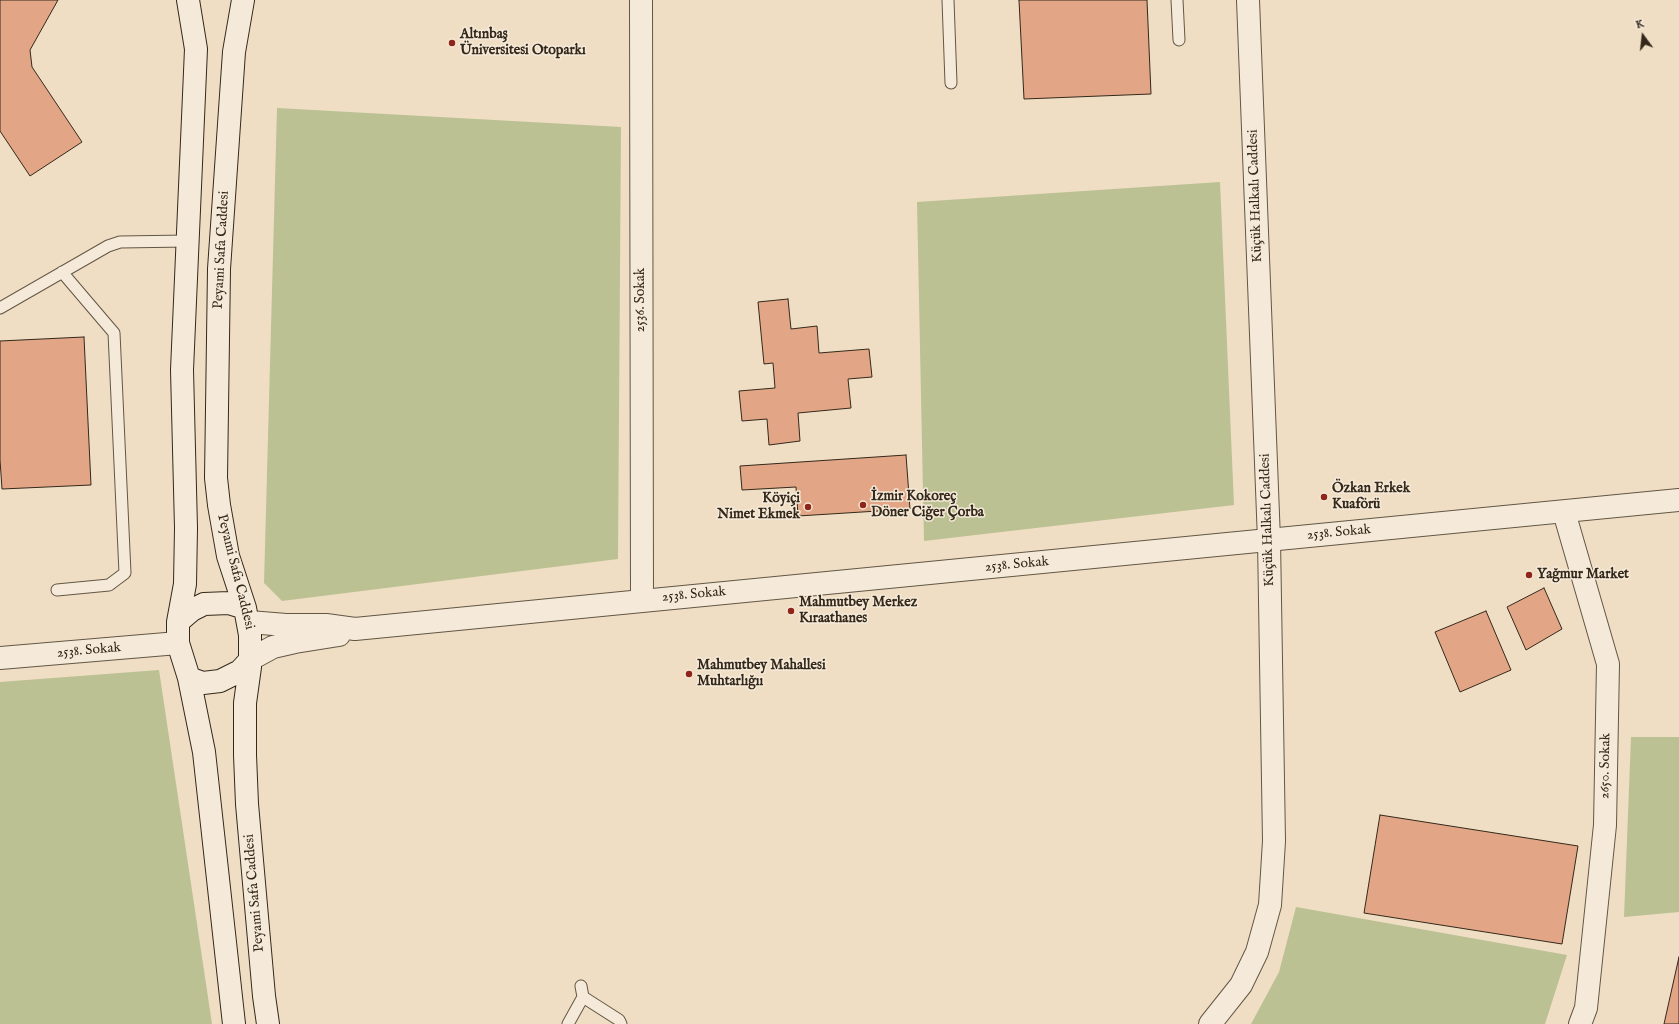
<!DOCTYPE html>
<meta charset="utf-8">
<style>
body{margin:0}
#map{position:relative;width:1679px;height:1024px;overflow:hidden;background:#efdec4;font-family:"IM FELL English",serif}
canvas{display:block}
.north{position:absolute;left:1623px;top:16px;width:40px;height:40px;-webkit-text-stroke:3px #f5ead9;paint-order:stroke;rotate:345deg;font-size:11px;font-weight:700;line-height:16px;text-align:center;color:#33281a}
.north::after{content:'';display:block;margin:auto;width:14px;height:18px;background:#33281a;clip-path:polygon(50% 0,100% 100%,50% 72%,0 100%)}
</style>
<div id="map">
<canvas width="1679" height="1024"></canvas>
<div class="north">K</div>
</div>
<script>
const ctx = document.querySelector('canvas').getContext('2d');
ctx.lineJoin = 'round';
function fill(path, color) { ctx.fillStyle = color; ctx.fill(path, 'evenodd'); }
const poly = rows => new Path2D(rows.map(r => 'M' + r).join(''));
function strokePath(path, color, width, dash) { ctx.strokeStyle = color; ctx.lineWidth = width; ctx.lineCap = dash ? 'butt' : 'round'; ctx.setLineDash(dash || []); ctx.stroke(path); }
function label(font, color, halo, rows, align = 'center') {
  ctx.font = font + ' "IM FELL English",serif'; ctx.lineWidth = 3; ctx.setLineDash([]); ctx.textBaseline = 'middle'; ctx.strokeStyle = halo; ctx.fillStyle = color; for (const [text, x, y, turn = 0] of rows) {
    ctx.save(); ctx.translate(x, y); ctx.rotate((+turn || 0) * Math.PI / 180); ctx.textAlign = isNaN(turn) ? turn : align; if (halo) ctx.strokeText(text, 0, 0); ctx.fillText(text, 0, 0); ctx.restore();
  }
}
fill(poly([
 [277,108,621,127,618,559,282,601,264,583],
 [1220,182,1234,505,924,541,917,202],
 [159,670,212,1024,0,1024,0,682],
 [1631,737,1679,737,1679,912,1624,917],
 [1296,907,1567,955,1545,1024,1251,1024,1279,972]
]), '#bbc193');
const building = poly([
 [0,0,58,0,30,50,32,67,82,142,30,176,0,131,0,0],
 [1019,0,1147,0,1151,94,1024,99,1019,0],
 [788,299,791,329,817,326,819,353,869,349,872,377,848,379,851,408,798,413,800,441,769,445,767,419,742,421,739,391,775,388,773,363,764,364,758,302,788,299],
 [84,337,91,485,2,489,0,460,0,341,84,337],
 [906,455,910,509,798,516,796,487,742,490,740,466,906,455],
 [1544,588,1562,629,1526,650,1507,607,1544,588],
 [1486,611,1511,670,1460,692,1435,632,1486,611],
 [1380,815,1578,846,1562,944,1364,913,1380,815],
 [1679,957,1679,1024,1664,1024,1679,957]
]);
fill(building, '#e2a687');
strokePath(building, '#33281a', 1);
const service = poly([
 [948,0,951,83],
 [1177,0,1179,40],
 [0,308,108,246,120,242,187,241],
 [57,590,109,585,125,573,114,333,62,272],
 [581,986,583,997,619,1020,621,1024],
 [568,1024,583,997]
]);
const minor = poly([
 [641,0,642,600],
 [1564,512,1608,664,1605,825,1586,1008,1580,1024],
 [1210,1024,1241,985,1257,952,1270,905,1274,841,1269,540,1248,0]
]);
const tertiary = poly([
 [249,622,286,625,326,625,355,629,1679,500],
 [0,658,178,643],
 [251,659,273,647,295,642,339,635]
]);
const secondary = poly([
 [188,0,196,49,182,370,186,528,185,584,178,622,178,643,189,678,204,752,234,1024],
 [243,0,234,52,219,269,216,478,219,505,228,556,245,608,250,635,250,667,245,703,245,755,247,804,264,996,268,1024],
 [178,622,192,610,204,604,229,603,245,608],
 [189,678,203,683,220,681,240,671,251,659]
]);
strokePath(service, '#625644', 13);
strokePath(minor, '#625644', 24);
strokePath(tertiary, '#625644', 24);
strokePath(secondary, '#33281a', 24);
strokePath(service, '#f5ead9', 11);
strokePath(minor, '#f5ead9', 22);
strokePath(tertiary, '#f5ead9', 22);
strokePath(secondary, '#f5ead9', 22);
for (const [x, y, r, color] of [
 [452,43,4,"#8f2418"],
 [1324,497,4,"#8f2418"],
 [863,505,4,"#8f2418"],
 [808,507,4,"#8f2418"],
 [1529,575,4,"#8f2418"],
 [791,611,4,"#8f2418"],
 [689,674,4,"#8f2418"]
]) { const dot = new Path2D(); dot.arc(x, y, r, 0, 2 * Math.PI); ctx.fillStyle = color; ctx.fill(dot); strokePath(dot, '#f5ead9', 1.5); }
label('bold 14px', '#33281a', '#f5ead9', [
 ["Altınbaş",460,35],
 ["Üniversitesi Otoparkı",460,51],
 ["Özkan Erkek",1332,489],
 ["Kuaförü",1332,505],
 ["İzmir Kokoreç",871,497],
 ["Döner Ciğer Çorba",871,513],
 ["Köyiçi",800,499,"right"],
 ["Nimet Ekmek",800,515,"right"],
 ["Yağmur Market",1537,575],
 ["Mahmutbey Merkez",799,603],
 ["Kıraathanes",799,619],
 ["Mahmutbey Mahallesi",697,666],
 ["Muhtarlığıı",697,682]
], 'left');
label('14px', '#33281a', '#f5ead9', [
 ["Küçük Halkalı Caddesi",1256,196,-92],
 ["Peyami Safa Caddesi",222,250,-87],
 ["2536. Sokak",641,300,-90],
 ["Küçük Halkalı Caddesi",1268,520,-92],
 ["2538. Sokak",1339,533,-5],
 ["2538. Sokak",1017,565,-5],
 ["Peyami Safa Caddesi",235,572,76],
 ["2538. Sokak",694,595,-5],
 ["2538. Sokak",89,651,-5],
 ["2650. Sokak",1606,766,-89],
 ["Peyami Safa Caddesi",255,893,-95]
]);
</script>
